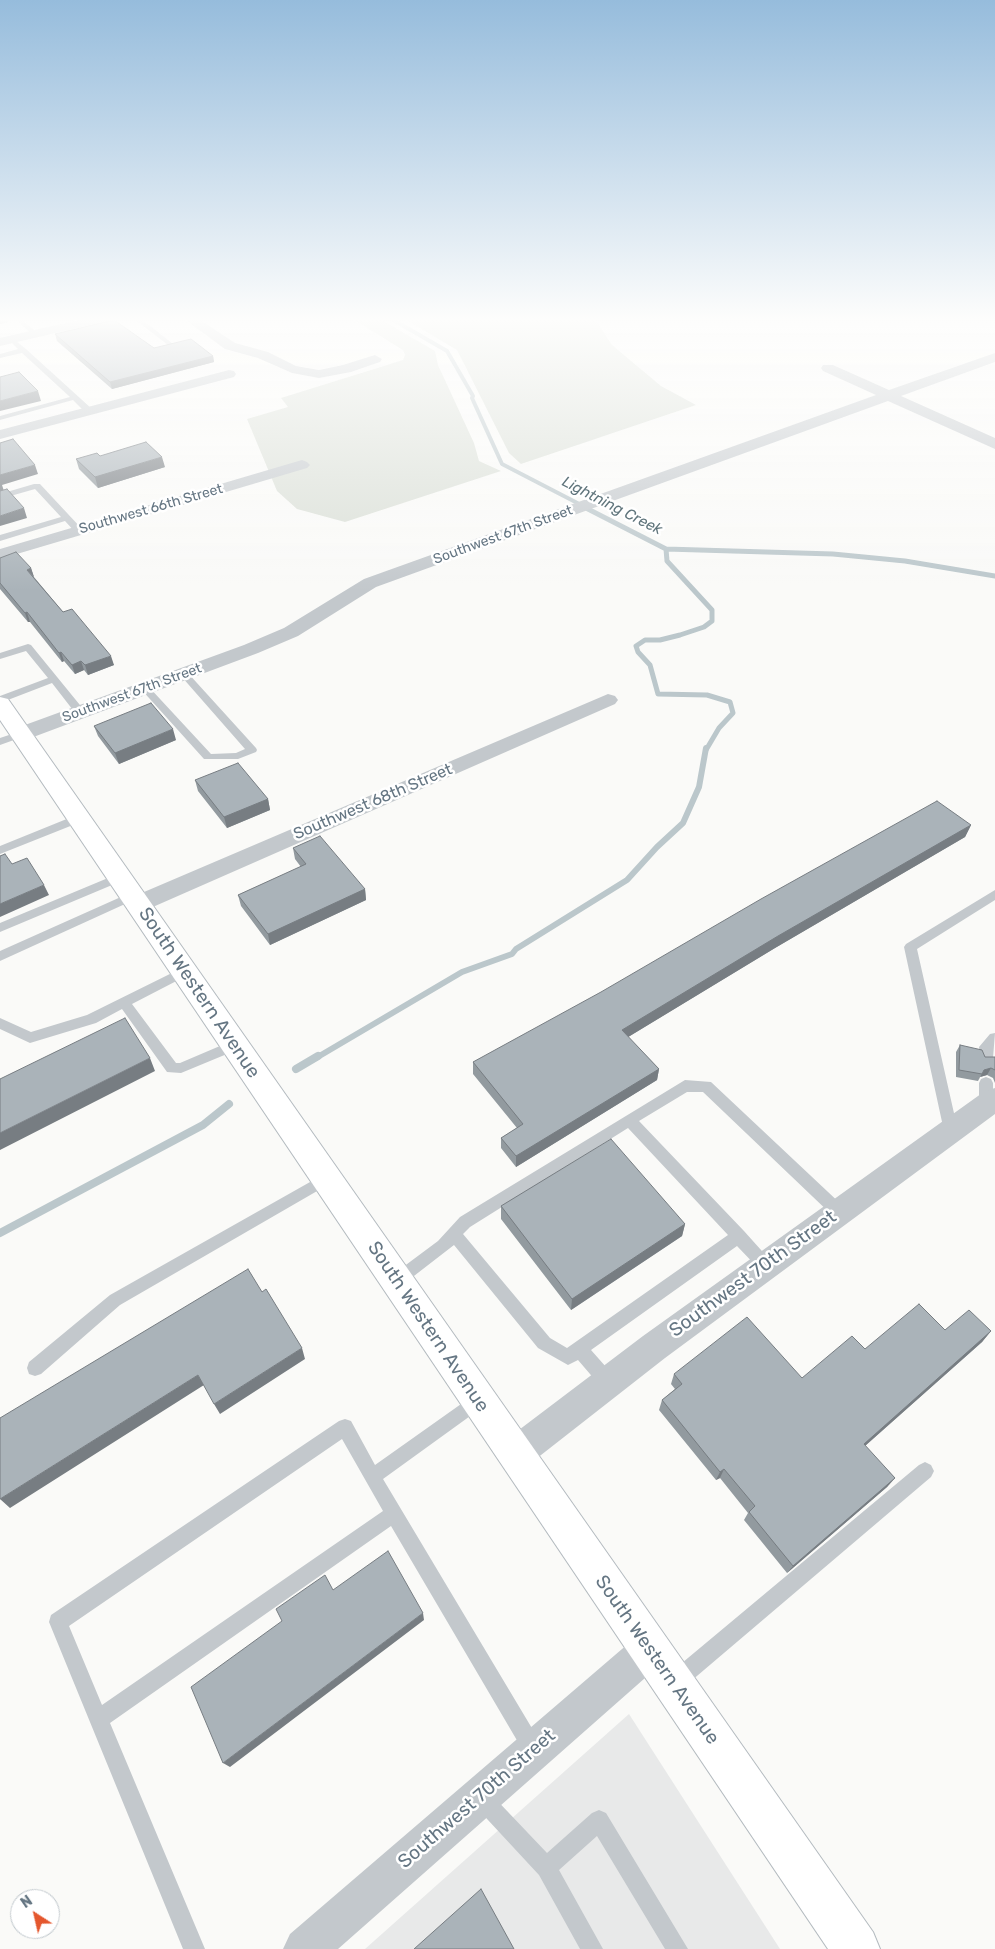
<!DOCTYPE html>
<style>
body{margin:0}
#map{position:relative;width:995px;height:1949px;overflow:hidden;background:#fafaf8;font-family:Rubik,sans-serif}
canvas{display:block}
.north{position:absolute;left:10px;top:1889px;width:50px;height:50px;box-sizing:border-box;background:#fff;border:1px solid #c1c8cd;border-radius:50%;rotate:325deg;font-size:14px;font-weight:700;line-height:20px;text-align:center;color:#657683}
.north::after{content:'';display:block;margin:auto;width:18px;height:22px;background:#e4572e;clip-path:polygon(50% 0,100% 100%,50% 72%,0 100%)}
</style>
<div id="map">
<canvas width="995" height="1949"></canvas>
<div class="north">N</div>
</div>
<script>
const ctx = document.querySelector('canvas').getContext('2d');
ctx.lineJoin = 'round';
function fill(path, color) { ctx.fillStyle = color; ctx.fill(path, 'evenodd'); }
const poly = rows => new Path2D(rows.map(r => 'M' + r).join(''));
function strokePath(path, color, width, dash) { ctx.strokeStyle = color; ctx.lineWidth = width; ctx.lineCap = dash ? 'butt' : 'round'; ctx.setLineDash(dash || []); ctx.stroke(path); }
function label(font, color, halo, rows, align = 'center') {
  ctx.font = font + ' Rubik,sans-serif'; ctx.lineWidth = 5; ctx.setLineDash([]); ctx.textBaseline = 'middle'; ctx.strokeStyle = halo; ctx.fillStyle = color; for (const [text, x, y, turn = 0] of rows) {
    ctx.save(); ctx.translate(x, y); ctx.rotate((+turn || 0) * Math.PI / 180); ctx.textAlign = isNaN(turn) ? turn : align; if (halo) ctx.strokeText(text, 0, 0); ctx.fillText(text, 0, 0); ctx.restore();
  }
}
fill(poly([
 [629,1714,780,1949,365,1949]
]), '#e8e9e9');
fill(poly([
 [351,318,378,318,435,351,438,365,474,443,479,461,501,471,345,522,297,509,277,491,247,419,288,407,281,398,403,360,405,355,403,350],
 [403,318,594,318,612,345,661,386,696,405,521,464,509,453,457,350]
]), '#dadfd7');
strokePath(poly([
 [390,318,447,351,473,396,472,398,502,464,587,508]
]), '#bbc7cb', 4);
strokePath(poly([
 [584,507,666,549,833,554,905,561,995,576],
 [666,549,667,561,712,610,712,621,704,627,680,635,660,640,645,640,636,646,638,652,650,665,658,694,707,695,730,702,733,713,719,728,706,750]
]), '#bbc7cb', 5);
strokePath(poly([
 [316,1058,462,972,512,954,516,949,627,880,657,847,683,823,699,787,706,748]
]), '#bbc7cb', 6);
strokePath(poly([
 [296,1069,318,1056],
 [0,1233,203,1125,229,1104]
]), '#bbc7cb', 8);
const secondary = poly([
 [0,697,8,699,873,1932,880,1949,828,1949,0,720,0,697]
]);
strokePath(secondary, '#b3babf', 2);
fill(poly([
 [14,318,20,318,37,333,37,335,33,335,14,318],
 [133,318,140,318,173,344,168,345,133,318],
 [11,337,26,349,92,409,92,413,86,413,73,400,0,420,0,416,70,397,22,353,0,358,0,354,18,349,8,339,11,337],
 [34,484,40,484,82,529,82,533,76,533,65,521,0,541,0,535,61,517,35,489,0,499,0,494,34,484],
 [28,644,31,645,84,710,84,714,76,714,52,683,0,703,0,696,48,678,26,651,0,659,0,653,28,644],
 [184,671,187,672,256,748,257,750,256,752,238,759,204,759,140,688,142,686,148,686,211,754,236,753,245,749,181,676,181,672,184,671],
 [21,731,25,732,26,734,25,736,0,745,0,738,21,731],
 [79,814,85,818,83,821,0,854,0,846,79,814],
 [120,873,124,874,126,877,124,880,0,932,0,923,120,873],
 [995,890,995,900,917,949,958,1131,956,1135,951,1137,946,1135,944,1131,904,947,906,944,995,890],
 [132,892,136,893,138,896,136,899,0,961,0,951,132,892],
 [184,967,188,969,190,972,188,975,132,1004,176,1063,180,1063,234,1040,239,1041,241,1045,239,1049,181,1073,167,1072,122,1009,96,1023,30,1043,0,1029,0,1018,31,1032,87,1015,184,967],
 [995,1033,993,1058,991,1062,986,1063,981,1062,979,1047,990,1034,995,1033],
 [986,1077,991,1079,993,1083,993,1106,991,1110,986,1112,981,1110,979,1106,979,1083,981,1079,986,1077],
 [685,1080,711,1082,844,1207,846,1212,844,1217,839,1219,834,1217,703,1092,687,1092,639,1121,744,1231,770,1260,773,1265,770,1270,765,1272,760,1270,737,1246,591,1350,614,1376,616,1382,614,1388,608,1390,602,1388,578,1360,568,1365,538,1348,454,1245,401,1286,396,1288,391,1286,388,1281,391,1276,438,1241,460,1217,685,1080],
 [628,1128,728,1235,567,1348,550,1338,463,1234,470,1227,628,1128],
 [326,1173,331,1175,333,1179,331,1183,120,1305,41,1374,35,1376,29,1374,27,1368,29,1362,110,1295,326,1173],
 [478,1392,484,1394,486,1400,484,1406,383,1479,539,1740,542,1747,539,1754,532,1757,525,1754,391,1526,110,1723,205,1949,183,1949,49,1622,51,1615,339,1421,345,1419,351,1421,375,1465,478,1392],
 [342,1439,383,1511,102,1705,69,1626,342,1439],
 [925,1462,931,1465,934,1471,931,1477,684,1687,677,1690,670,1687,667,1680,670,1673,919,1465,925,1462],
 [482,1789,489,1792,547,1853,592,1813,599,1810,606,1813,688,1949,665,1949,597,1836,559,1870,603,1949,580,1949,539,1875,475,1806,472,1799,475,1792,482,1789]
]), '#c3c8cc');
fill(poly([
 [87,318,108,318,107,321,0,346,0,338,87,318],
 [183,318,197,318,235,343,268,352,296,366,319,370,343,365,375,355,382,359,380,362,351,372,319,378,292,373,258,358,225,349,183,318],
 [995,353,995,362,901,396,995,438,995,449,888,401,376,587,298,636,258,653,28,739,21,740,14,739,11,734,14,729,244,645,284,628,364,579,876,395,823,371,821,368,823,365,833,365,889,390,995,353],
 [229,370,234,371,236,374,234,377,0,439,0,430,229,370],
 [302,460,307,462,310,465,307,468,0,559,0,549,302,460],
 [608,694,615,696,618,700,615,704,146,910,138,913,130,910,126,904,130,898,608,694],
 [995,1088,995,1114,665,1358,527,1466,515,1471,503,1466,498,1454,503,1442,643,1336,985,1091,995,1088],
 [649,1631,662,1637,668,1650,662,1663,338,1949,283,1949,290,1934,636,1637,649,1631]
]), '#c3c8cc');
fill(secondary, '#fff');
fill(poly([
 [55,334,213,356,214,362,112,389,57,341],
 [100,456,165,467,98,488,79,469,76,459],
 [0,558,31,568,34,577,63,612,114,665,88,675,84,670,75,674,64,661,62,662,30,622,28,622,0,589],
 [94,726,176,740,119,764,98,736],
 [195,780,268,799,270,810,227,828,198,791],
 [971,825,965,837,775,948,628,1037,659,1069,657,1080,516,1167,501,1148,501,1138,517,1128,473,1074,473,1062],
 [293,848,365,889,366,900,270,945,241,906,238,895,301,867,295,859],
 [960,1045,985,1057,995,1057,995,1083,993,1078,987,1075,980,1077,978,1081,956,1077,956,1052],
 [501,1206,685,1224,682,1236,571,1310,501,1219],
 [945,1330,991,1331,982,1342,865,1446,895,1478,887,1487,787,1573,744,1520,748,1513,720,1478,716,1480,659,1410,662,1400,675,1389,671,1384,674,1374,802,1378,865,1349]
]), '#929a9f');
fill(poly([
 [0,318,7,318,9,322,0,324],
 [213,356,214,362,112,389,110,382],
 [38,391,41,401,0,411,0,401],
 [162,457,165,467,98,488,95,477],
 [35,465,38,474,2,485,4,491,0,492,0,475],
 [24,508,27,518,0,526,0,516],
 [31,568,34,577,27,570],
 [27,612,30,622,28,622,25,613],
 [61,652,64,661,62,662,59,653],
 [111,656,114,665,88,675,85,665],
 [81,661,84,670,75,674,72,665],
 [173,729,176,740,119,764,115,753],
 [268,799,270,810,227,828,224,817],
 [971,825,965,837,775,948,620,1042,622,1030,778,936],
 [44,885,49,895,0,917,0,904],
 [365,889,366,900,270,945,268,934],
 [150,1058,155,1071,0,1150,0,1133],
 [991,1068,987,1075,980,1077,978,1081,984,1070],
 [659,1069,657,1080,516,1167,516,1156],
 [685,1224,682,1236,571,1310,572,1299],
 [991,1331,982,1342,857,1453,864,1444],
 [302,1348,305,1359,220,1414,214,1404],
 [198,1375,204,1385,10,1508,0,1499],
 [724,1469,720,1478,716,1480,720,1472],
 [895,1478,887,1487,787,1573,793,1566],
 [423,1613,424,1620,230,1767,223,1763]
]), '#777d82');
const building = poly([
 [114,320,154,348,191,339,213,356,110,382,55,334,114,320],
 [19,372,38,391,0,401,0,377,19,372],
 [13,439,35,465,0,475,0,443,13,439],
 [146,442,162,457,95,477,76,459,97,453,100,456,146,442],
 [7,489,24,508,0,516,0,491,7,489],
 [16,552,31,568,27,570,63,612,72,609,111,656,85,665,81,661,72,665,61,652,59,653,27,612,25,613,0,583,0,558,16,552],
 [151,703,173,729,115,753,94,726,151,703],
 [238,763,268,799,224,817,195,780,238,763],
 [937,801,971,825,778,936,622,1030,659,1069,516,1156,501,1138,523,1124,473,1062,601,992,761,899,937,801],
 [320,836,365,889,268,934,238,895,306,864,293,848,320,836],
 [5,854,12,864,27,858,44,885,0,904,0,856,5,854],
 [125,1018,150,1058,0,1133,0,1079,125,1018],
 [960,1045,982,1050,985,1057,995,1057,995,1070,991,1068,984,1070,982,1074,959,1070,960,1045],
 [611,1139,685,1224,572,1299,501,1206,611,1139],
 [248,1269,262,1292,266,1289,302,1348,214,1404,198,1375,0,1499,0,1418,248,1269],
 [919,1304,945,1330,969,1310,991,1331,864,1444,895,1478,793,1566,749,1512,755,1506,724,1469,720,1472,662,1400,682,1384,674,1374,747,1317,802,1378,852,1336,865,1349,919,1304],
 [388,1551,423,1613,223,1763,191,1687,282,1621,276,1609,325,1575,333,1590,388,1551],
 [481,1889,514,1949,414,1949,481,1889]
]);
fill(building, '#aab3b9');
strokePath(building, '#777d82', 1);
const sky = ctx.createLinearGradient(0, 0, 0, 591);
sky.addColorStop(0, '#96bcdc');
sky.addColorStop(0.54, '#fdfdfc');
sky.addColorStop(1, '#fdfdfc00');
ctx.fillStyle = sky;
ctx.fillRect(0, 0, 995, 591);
label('14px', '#657683', '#fff', [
 ["Southwest 66th Street",151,509,-16],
 ["Southwest 67th Street",503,535,-20],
 ["Southwest 67th Street",132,693,-20]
]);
label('italic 15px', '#60757c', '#fff', [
 ["Lightning Creek",612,506,27]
]);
label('16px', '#657683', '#fff', [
 ["Southwest 68th Street",373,802,-23]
]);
label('19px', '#657683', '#fff', [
 ["South Western Avenue",199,993,56],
 ["Southwest 70th Street",753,1274,-36],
 ["South Western Avenue",428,1327,56],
 ["South Western Avenue",657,1660,55],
 ["Southwest 70th Street",477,1799,-41]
]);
</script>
